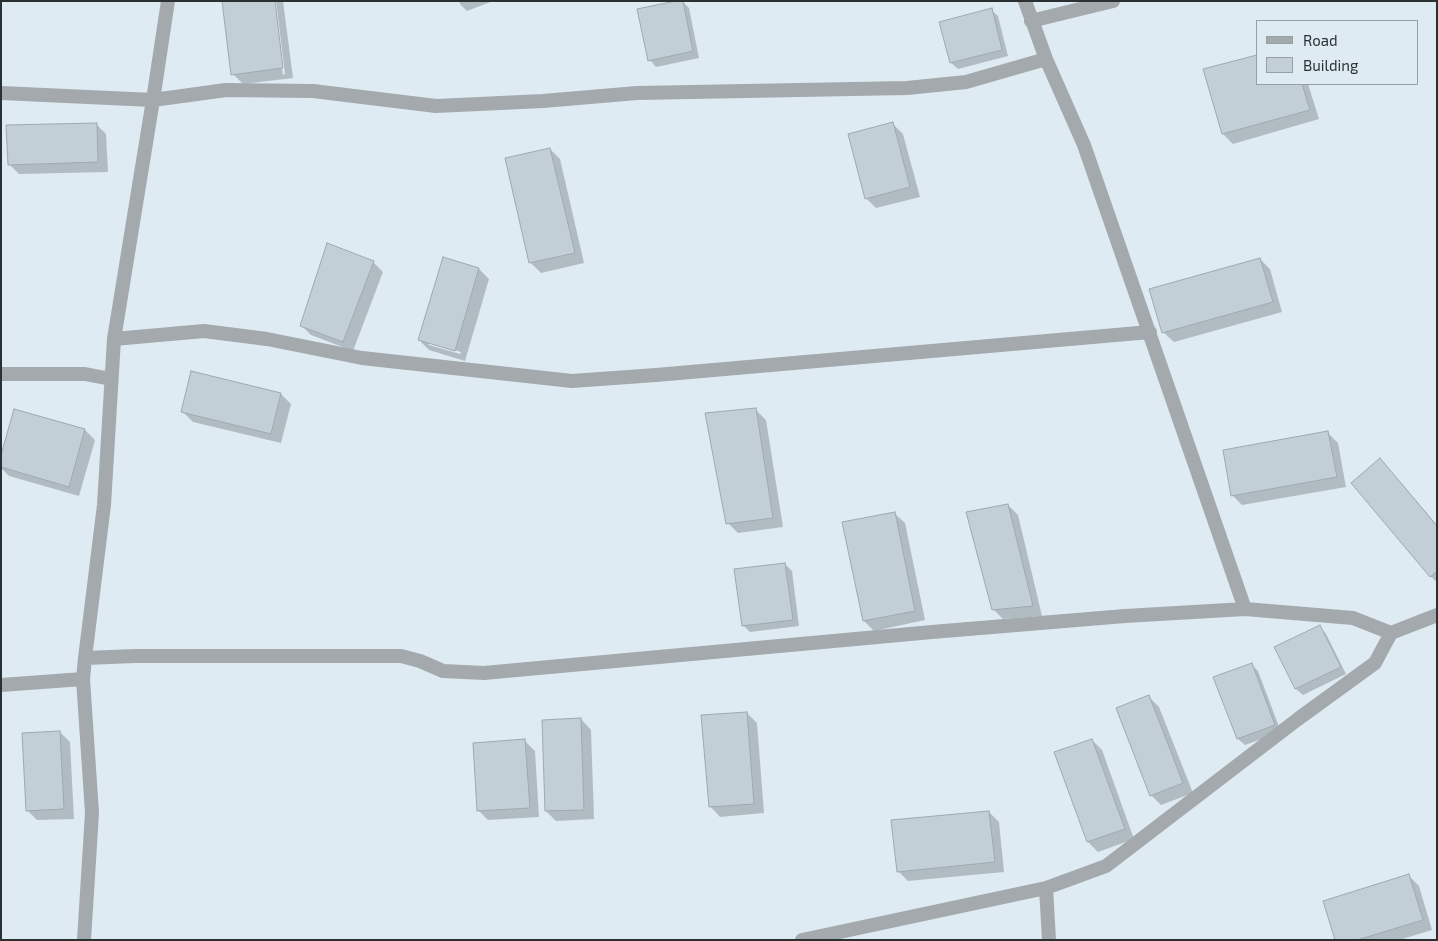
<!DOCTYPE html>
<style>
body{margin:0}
#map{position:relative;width:1438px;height:941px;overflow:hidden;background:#deebf3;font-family:"Exo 2",sans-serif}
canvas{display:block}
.frame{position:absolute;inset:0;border:2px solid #2b3033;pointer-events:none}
.legend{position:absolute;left:1256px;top:20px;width:162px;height:65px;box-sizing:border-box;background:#deebf3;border:1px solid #96a0a6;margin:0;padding:6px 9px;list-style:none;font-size:15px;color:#2b3033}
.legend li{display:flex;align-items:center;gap:10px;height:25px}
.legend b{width:25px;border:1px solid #96a0a6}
</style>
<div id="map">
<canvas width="1438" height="941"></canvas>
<div class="frame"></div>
<ul class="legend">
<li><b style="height:6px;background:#a4a9ad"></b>Road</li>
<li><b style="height:14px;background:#c3cfd7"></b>Building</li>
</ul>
</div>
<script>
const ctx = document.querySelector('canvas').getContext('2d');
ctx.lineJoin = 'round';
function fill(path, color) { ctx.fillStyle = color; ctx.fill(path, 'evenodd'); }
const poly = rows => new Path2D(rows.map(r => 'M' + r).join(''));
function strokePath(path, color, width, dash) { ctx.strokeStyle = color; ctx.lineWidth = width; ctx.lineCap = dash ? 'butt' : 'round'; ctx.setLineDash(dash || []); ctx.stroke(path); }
fill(poly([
 [274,1,283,75,285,74,276,1,283,1,293,78,243,84,233,74],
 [459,1,493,1,467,11,460,4],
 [682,1,689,8,699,58,656,67,650,60],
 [991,10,998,16,1008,56,958,69,951,63],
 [1257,84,1308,84,1319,119,1233,144,1223,134],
 [96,124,106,134,108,172,19,174,9,164],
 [893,124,903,134,920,197,876,208,866,198],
 [550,149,560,159,584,263,541,273,531,263,507,159],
 [444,259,479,269,489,279,465,361,429,350,419,340],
 [429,342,461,352,460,354,429,345],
 [1260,259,1270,269,1282,312,1174,342,1163,332],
 [373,262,383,272,353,351,311,335,301,325],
 [281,394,291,404,281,443,193,422,183,412],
 [756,410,766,420,783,527,738,533,728,523],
 [85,430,95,440,79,496,9,476,1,468,1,459],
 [1328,433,1338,443,1346,487,1242,505,1232,495],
 [1380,460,1390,470,1437,525,1437,582,1430,576],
 [1008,505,1018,515,1042,616,1003,619,993,609],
 [894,513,905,523,925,620,874,631,864,621],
 [785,564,792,571,799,626,750,632,743,625],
 [1319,627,1326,634,1346,674,1303,695,1296,689,1276,648],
 [1251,664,1258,671,1281,732,1245,745,1238,739,1215,678],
 [1149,697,1159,707,1193,793,1161,805,1151,795],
 [747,713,757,723,764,813,720,817,710,806],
 [581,719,591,730,594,819,556,821,546,811],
 [60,732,70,742,74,819,37,820,27,810],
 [1092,740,1102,750,1134,839,1098,852,1088,842],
 [525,741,535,751,539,817,488,820,478,810],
 [989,812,999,822,1004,872,908,881,898,871],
 [1409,876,1419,886,1432,930,1399,940,1336,940]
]), '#0003');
const building = poly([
 [222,1,275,1,283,68,231,75,222,1],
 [676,1,683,1,693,51,648,61,637,9,676,1],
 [992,8,1002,50,950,63,939,22,992,8],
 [1257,55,1257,84,1302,84,1310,110,1222,134,1203,69,1257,55],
 [893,122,910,187,865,199,848,134,893,122],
 [97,123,98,162,8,165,6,125,97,123],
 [550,148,575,253,529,263,505,158,550,148],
 [327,243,374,261,343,342,300,326,327,243],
 [443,257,479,268,455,351,418,340,443,257],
 [1260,258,1273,302,1162,333,1149,289,1260,258],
 [191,371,281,393,271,434,181,412,191,371],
 [756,408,773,518,726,524,705,413,756,408],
 [14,409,85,429,69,487,1,467,1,455,14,409],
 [1328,431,1337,477,1231,496,1223,450,1328,431],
 [1380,458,1437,526,1437,571,1430,577,1351,483,1380,458],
 [1008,504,1033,606,992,610,966,512,1008,504],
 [895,512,915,611,863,621,842,522,895,512],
 [785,563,793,620,742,626,734,569,785,563],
 [1320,625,1341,667,1295,689,1274,647,1320,625],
 [1252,663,1275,725,1237,739,1213,677,1252,663],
 [1149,695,1183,783,1150,796,1116,708,1149,695],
 [747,712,754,804,709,807,701,715,747,712],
 [581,718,584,810,545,811,542,720,581,718],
 [60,731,64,809,26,811,22,733,60,731],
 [525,739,530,808,477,811,473,743,525,739],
 [1092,739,1125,829,1087,842,1054,752,1092,739],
 [989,811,995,862,897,872,891,820,989,811],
 [1409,874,1423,920,1357,940,1335,940,1323,901,1409,874]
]);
fill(building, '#c3cfd7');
strokePath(building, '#9da9b0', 1);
strokePath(poly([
 [1025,1,1046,59,1084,145,1245,609],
 [1031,21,1113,1],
 [1,93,153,100,226,90,313,91,436,106,543,101,637,93,907,88,966,82,1046,59],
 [114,339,204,331,267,339,362,358,572,381,656,375,1150,332],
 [1,374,85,374,111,379],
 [85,658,135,656,401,656,420,661,443,671,484,673,932,632,1125,616,1245,609,1353,618,1391,633],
 [1,685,83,679],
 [1046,888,1049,940],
 [84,940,92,813,83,679,85,658,104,505,114,339,153,100,168,1],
 [802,940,1046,888,1106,866,1298,719,1375,663,1391,633,1437,615]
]), '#a4a9ad', 14);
</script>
